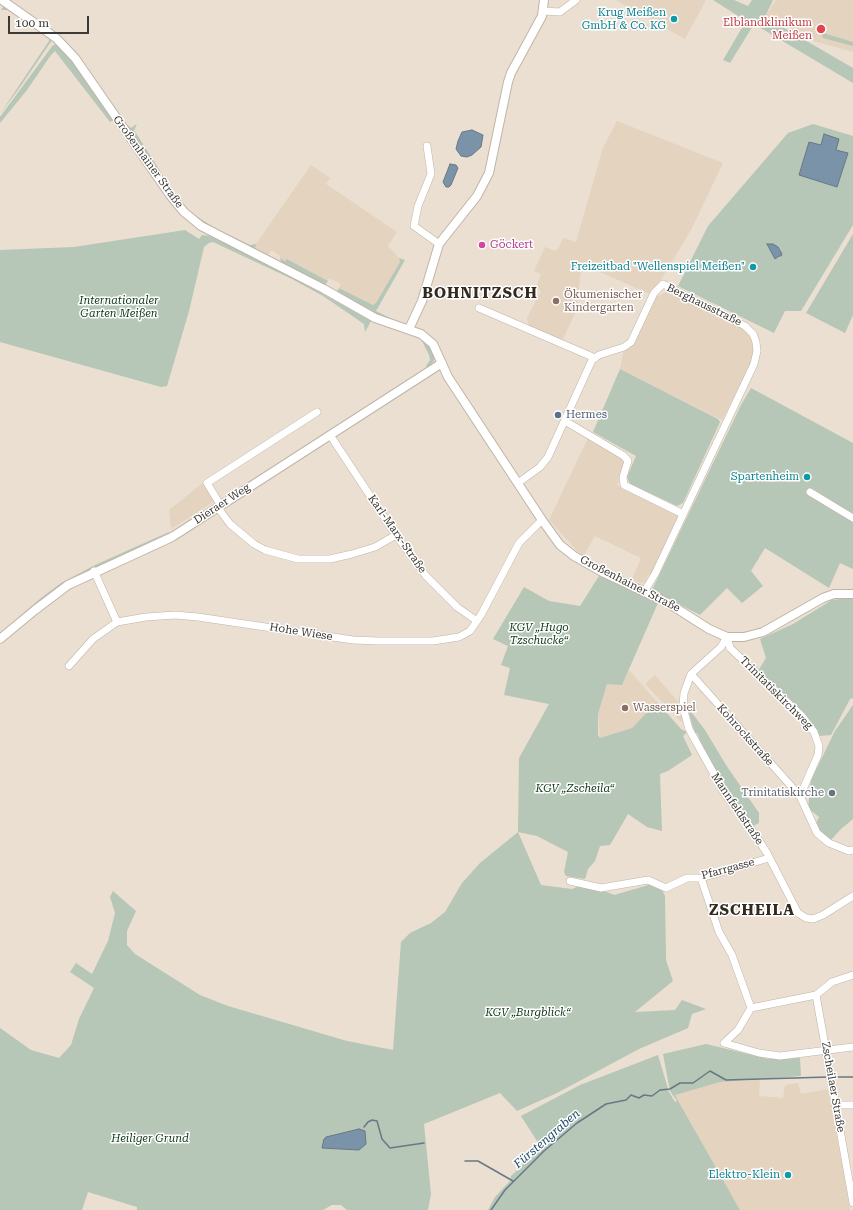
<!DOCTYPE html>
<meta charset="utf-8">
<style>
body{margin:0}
#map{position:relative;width:853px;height:1210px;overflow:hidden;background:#eadfd1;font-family:"Roboto Serif",serif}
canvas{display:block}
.scale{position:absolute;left:8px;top:16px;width:81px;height:18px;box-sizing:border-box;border:2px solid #3d3934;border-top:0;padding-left:5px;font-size:12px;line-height:14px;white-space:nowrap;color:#3d3934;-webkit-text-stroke:3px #fff;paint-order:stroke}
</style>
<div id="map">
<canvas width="853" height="1210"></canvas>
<div class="scale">100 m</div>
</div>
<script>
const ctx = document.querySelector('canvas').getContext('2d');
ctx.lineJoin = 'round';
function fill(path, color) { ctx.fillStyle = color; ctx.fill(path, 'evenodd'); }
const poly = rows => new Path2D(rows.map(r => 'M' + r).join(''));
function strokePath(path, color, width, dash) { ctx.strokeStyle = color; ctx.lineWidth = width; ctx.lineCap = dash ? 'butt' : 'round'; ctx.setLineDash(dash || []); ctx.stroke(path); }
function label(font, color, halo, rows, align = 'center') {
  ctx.font = font + ' "Roboto Serif",serif'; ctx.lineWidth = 3; ctx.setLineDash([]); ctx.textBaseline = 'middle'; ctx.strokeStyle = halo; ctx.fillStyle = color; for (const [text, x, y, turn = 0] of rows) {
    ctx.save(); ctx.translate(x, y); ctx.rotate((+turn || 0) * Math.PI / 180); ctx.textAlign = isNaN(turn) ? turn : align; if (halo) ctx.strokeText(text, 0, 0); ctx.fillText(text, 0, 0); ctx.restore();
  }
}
fill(poly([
 [616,0,706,0,685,39],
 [776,0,853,0,853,52,814,41,765,17],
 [617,121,723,163,691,230,662,278,650,294,582,264,576,311,562,341,529,327,527,318,541,291,536,288,541,274,534,271,545,247,555,251,558,249,563,238,576,242,603,148],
 [311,165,330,178,326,184,397,232,388,246,399,258,400,262,376,304,373,305,339,288,341,284,329,278,328,281,288,259,286,261,280,258,280,256,272,250,268,255,255,248,256,244],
 [666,292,730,319,745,329,754,343,753,359,722,420,620,369,624,350,630,348,656,297],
 [588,438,622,457,624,463,617,485,680,515,651,575,648,575,645,582,640,583,632,579,641,558,595,536,583,557,549,520],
 [203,483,215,501,171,529,169,510],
 [629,670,657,702,632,728,600,738,598,714,607,683,622,685],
 [655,675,680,704,678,707,681,711,684,722,680,721,645,684],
 [760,1079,759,1096,783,1098,785,1085,798,1083,801,1094,828,1089,850,1210,740,1210,675,1094,720,1082]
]), '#e3d3bf');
fill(poly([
 [713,0,734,0,748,6,752,0,773,0,765,17,853,68,853,83,754,24,730,63,723,60,746,21],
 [5,5,35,25,52,40,20,87,0,114,49,41,49,39,34,27,16,14,8,10,1,10],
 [821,27,823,28,823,33,853,42,853,46,823,38,820,32],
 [53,45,58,45,72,61,114,119,112,121,110,122,55,51,51,55,27,90,0,123,0,117],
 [137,124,134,130,174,193,190,212,218,230,250,245,256,244,255,248,268,255,205,225,182,206,126,126,127,125,131,128],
 [813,124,853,136,853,225,801,311,785,311,774,333,678,286,708,226,788,133],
 [185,230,199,239,202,235,210,236,267,263,371,321,365,332,364,324,323,296,292,279,213,242,209,243,204,247,189,311,167,386,161,387,0,342,0,250,74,247],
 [853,234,853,315,845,333,806,313],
 [280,258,285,261,287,259,328,281,325,285,281,262],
 [399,258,405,260,376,311,392,319,390,321,337,292,339,288,373,305,376,303,400,262],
 [421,339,429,345,435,356,434,361,428,368,426,366,430,360,429,355],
 [620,369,718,419,720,422,683,503,677,506,630,484,627,477,636,456,593,432],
 [751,388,853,443,853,569,840,563,829,588,765,548,751,571,763,586,742,603,727,588,700,615,652,590,741,405],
 [169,532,169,537,84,574,0,636,0,633,41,598,61,583,95,565],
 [599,576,658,603,622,685,607,684,598,714,598,735,600,738,632,728,657,702,681,729,687,732,683,736,692,755,668,771,660,774,662,831,647,827,628,814,610,845,600,846,595,861,588,869,585,879,566,876,564,872,568,852,537,836,518,832,541,885,572,889,586,883,614,895,652,884,662,890,665,896,666,960,673,981,635,1012,675,1010,682,1000,706,1009,692,1014,688,1028,639,1049,557,1093,517,1111,500,1093,424,1124,431,1194,428,1210,347,1210,341,1205,332,1205,323,1210,137,1210,137,1207,88,1192,82,1210,0,1210,0,1028,31,1050,59,1058,71,1045,79,1019,94,988,70,972,76,963,92,974,108,941,115,913,110,897,113,891,136,911,127,931,127,945,135,954,200,995,228,1006,347,1041,393,1050,401,942,410,933,431,923,445,912,462,883,480,863,518,832,519,758,549,704,504,695,510,668,501,665,508,646,493,639,524,587,549,601,580,606],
 [849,598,853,599,853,698,850,699,831,735,818,736,758,671,766,658,760,639,793,624,832,600],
 [686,705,705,730,726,765,759,813,759,823,753,826,731,797,699,741,700,740,697,733,695,733],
 [853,705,853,819,841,829,830,841,819,832,816,823,819,817,808,808,811,780,835,731],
 [706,1044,769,1059,800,1058,801,1076,720,1082,675,1095,740,1210,488,1210,495,1197,510,1181,511,1176,541,1147,521,1116,580,1085,658,1055,669,1092,675,1102,677,1101,670,1091,663,1054]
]), '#b6c6b7');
const water = poly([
 [472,130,483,135,481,147,472,155,467,157,461,156,456,149,458,141,462,132,472,130],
 [824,134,839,139,836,150,848,153,837,187,799,175,809,142,821,145,824,134],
 [450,164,456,165,458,168,451,185,449,187,446,187,443,182,450,164],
 [767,244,773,244,778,247,782,254,781,256,779,256,775,259,767,244],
 [359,1129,365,1131,366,1144,359,1150,322,1148,324,1139,326,1137,359,1129]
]);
fill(water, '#7b93a8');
strokePath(water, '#687885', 1);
strokePath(poly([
 [833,1077,853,1077],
 [364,1127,368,1122,372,1120,377,1121,382,1139,390,1148,424,1143],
 [465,1161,478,1161,513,1181],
 [491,1210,505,1190,544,1151,577,1123,606,1104,626,1100,631,1095,639,1098,644,1095,652,1096,660,1090,670,1089,680,1083,693,1083,710,1071,726,1080,828,1077]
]), '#687885', 1.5);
const minor = poly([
 [543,11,560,12,576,0],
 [427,146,431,174,418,206,414,226,439,244],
 [479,308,595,358],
 [565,421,624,456,628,461,623,477,624,485,683,514],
 [330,435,396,535,426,576,457,607,477,621],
 [518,483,540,467,548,457,592,360,599,355,624,347,631,342,654,293,663,284,745,326,753,334,756,342,757,351,754,364,655,574,644,592],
 [810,492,853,518],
 [221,506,207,483,317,412],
 [218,508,230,524,254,544,265,550,298,559,330,559,352,554,375,547,396,535],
 [94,571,117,622],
 [727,637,721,647,691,674,684,693,683,707,689,729,725,794,746,821,767,853,798,913,806,918,813,919,823,915,853,896],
 [727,637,730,648,801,715,814,732,819,746,818,755,800,796],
 [69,666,93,639,117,622,146,617,175,615,198,617,353,640,378,641,433,641,459,637,470,631,481,615,519,543,542,520],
 [691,674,800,796,817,833,829,843,849,851,853,850],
 [701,878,719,932,732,955,751,1008],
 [570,881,601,888,648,880,666,888,687,878,701,878,769,858],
 [816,995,853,1203],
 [816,995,832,982,853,975],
 [751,1008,738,1030,724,1043,759,1053,780,1056,853,1047],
 [751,1008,816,995],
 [836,1105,853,1105]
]);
const major = poly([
 [2,0,56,38,75,58,170,195,184,212,201,226,324,289,375,318,421,334,433,344,448,377,542,520,560,545,574,556,604,573,668,603,709,629,727,637,744,637,763,632,823,598,834,594,853,594],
 [409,329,422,301,439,244,477,196,489,173,508,82,511,73,542,16,544,0],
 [0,639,35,610,68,585,172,537,442,363]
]);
strokePath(minor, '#bfb5a7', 8);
strokePath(major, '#bfb5a7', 10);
strokePath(minor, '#fff', 7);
strokePath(major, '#fff', 8);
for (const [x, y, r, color] of [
 [674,19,4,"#0f9aa8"],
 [821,29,5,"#e0444e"],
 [482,245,4,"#d1479c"],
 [753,267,4,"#0f9aa8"],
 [556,301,4,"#8d6e63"],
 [558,415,4,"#5c6f8a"],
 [807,477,4,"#0f9aa8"],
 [625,708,4,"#8d6e63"],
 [832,793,4,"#6b7280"],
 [788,1175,4,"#0f9aa8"]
]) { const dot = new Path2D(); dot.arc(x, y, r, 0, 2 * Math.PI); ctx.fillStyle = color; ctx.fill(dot); strokePath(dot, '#fff', 1.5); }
label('11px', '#0d838f', '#fff', [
 ["Krug Meißen",666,13],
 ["GmbH & Co. KG",666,26],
 ["Freizeitbad \"Wellenspiel Meißen\"",745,267],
 ["Spartenheim",799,477],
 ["Elektro-Klein",780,1175]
], 'right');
label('11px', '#be3a42', '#fff', [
 ["Elblandklinikum",812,23],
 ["Meißen",812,36]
], 'right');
label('11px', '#3d3934', '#fff', [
 ["Großenhainer Straße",148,162,54],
 ["Berghausstraße",704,305,26],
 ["Dieraer Weg",222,504,-33],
 ["Karl-Marx-Straße",397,534,55],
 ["Großenhainer Straße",630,584,27],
 ["Hohe Wiese",301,632,9],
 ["Trinitatiskirchweg",776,693,45],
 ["Kohrockstraße",745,735,48],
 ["Mannfeldstraße",737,809,56],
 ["Pfarrgasse",728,869,-15],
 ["Zscheilaer Straße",833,1087,80]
]);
label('11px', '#b23c85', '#fff', [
 ["Göckert",490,245]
], 'left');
label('11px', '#785e54', '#fff', [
 ["Ökumenischer",564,295],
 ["Kindergarten",564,308],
 ["Wasserspiel",633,708]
], 'left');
label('italic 11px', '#0e3616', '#fff', [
 ["Internationaler",119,301],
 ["Garten Meißen",119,314],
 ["KGV „Hugo",539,628],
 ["Tzschucke“",539,641],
 ["KGV „Zscheila“",575,789],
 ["KGV „Burgblick“",528,1013],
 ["Heiliger Grund",150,1139]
]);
label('11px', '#4e5e75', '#fff', [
 ["Hermes",566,415]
], 'left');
label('11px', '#5b616d', '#fff', [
 ["Trinitatiskirche",824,793]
], 'right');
label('italic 12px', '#224d6c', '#fff', [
 ["Fürstengraben",547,1139,-41]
]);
ctx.letterSpacing = '1px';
label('bold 15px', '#32291f', '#fff', [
 ["BOHNITZSCH",480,294],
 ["ZSCHEILA",752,911]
]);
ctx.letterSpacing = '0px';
</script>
